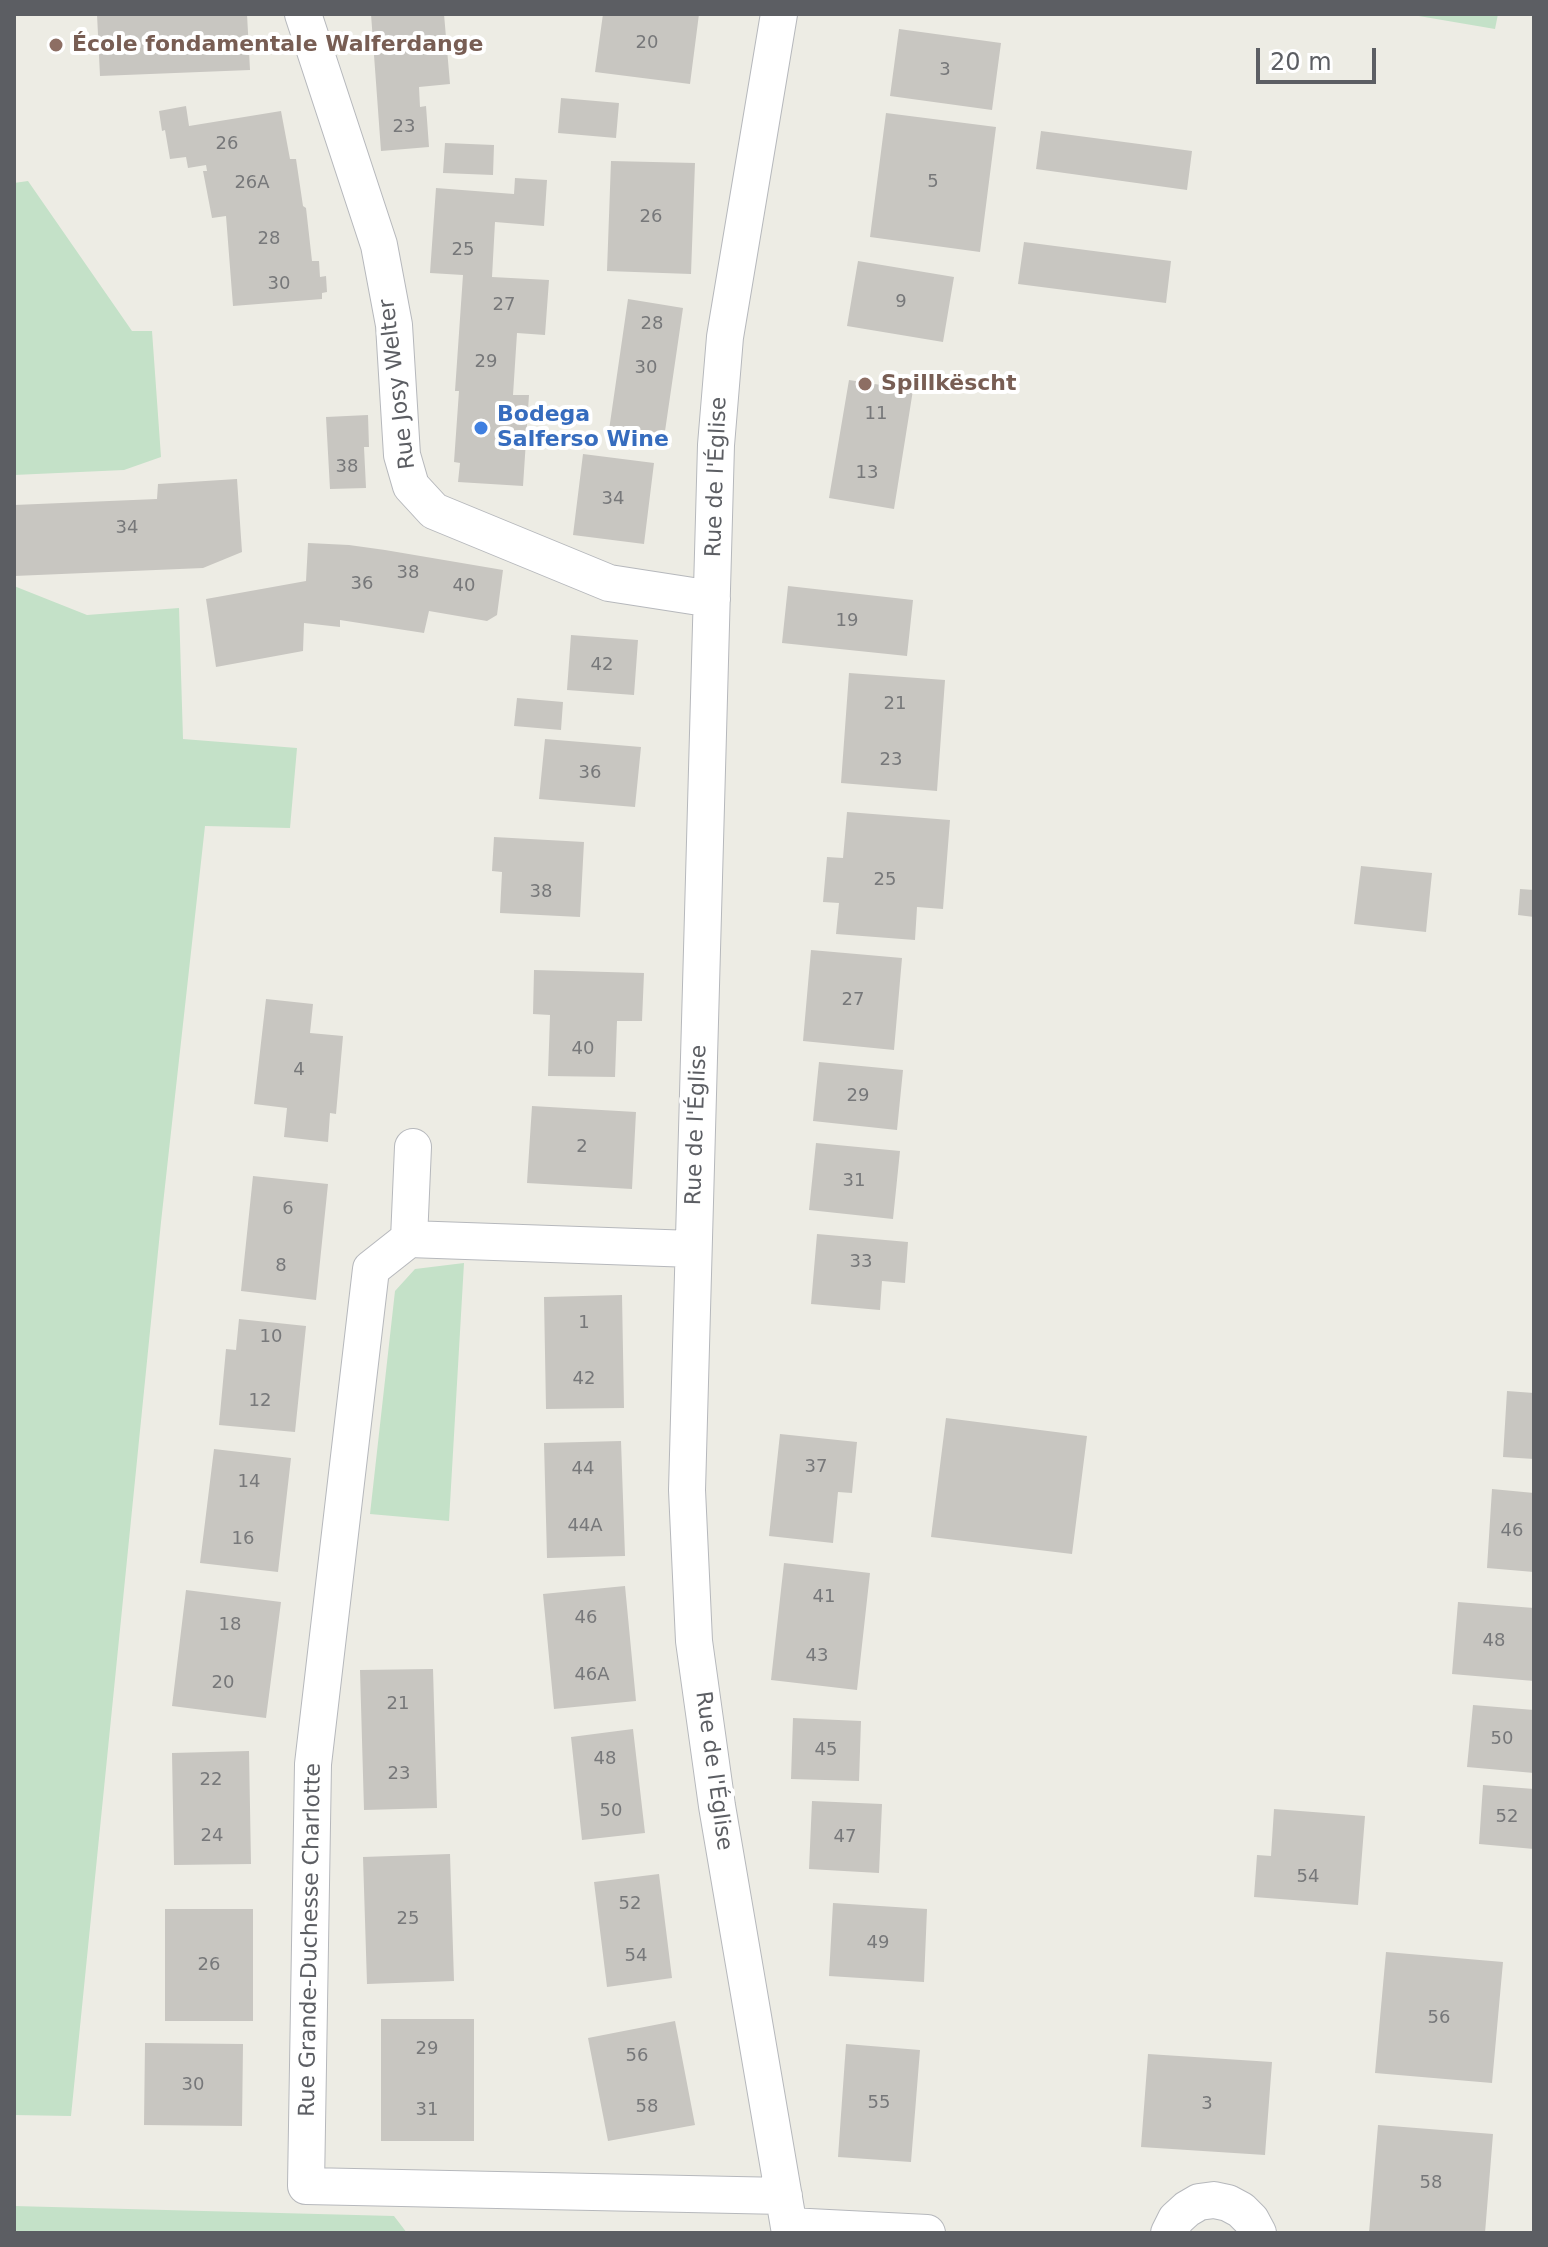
<!DOCTYPE html>
<meta charset="utf-8">
<style>
body{margin:0}
#map{position:relative;width:1548px;height:2247px;overflow:hidden;background:#edece4;font-family:"DejaVu Sans",sans-serif}
canvas{display:block}
.frame{position:absolute;inset:0;border:16px solid #5c5e63;pointer-events:none}
.scale{position:absolute;left:1256px;top:48px;width:120px;height:36px;box-sizing:border-box;border:4px solid #5c5e63;border-top:0;padding-left:10px;font-size:24px;line-height:28px;white-space:nowrap;color:#5c5e63;-webkit-text-stroke:6px #fff;paint-order:stroke}
</style>
<div id="map">
<canvas width="1548" height="2247"></canvas>
<div class="frame"></div>
<div class="scale">20 m</div>
</div>
<script>
const ctx = document.querySelector('canvas').getContext('2d');
ctx.lineJoin = 'round';
function fill(path, color) { ctx.fillStyle = color; ctx.fill(path, 'evenodd'); }
const poly = rows => new Path2D(rows.map(r => 'M' + r).join(''));
function strokePath(path, color, width, dash) { ctx.strokeStyle = color; ctx.lineWidth = width; ctx.lineCap = dash ? 'butt' : 'round'; ctx.setLineDash(dash || []); ctx.stroke(path); }
function label(font, color, halo, rows, align = 'center') {
  ctx.font = font + ' "DejaVu Sans",sans-serif'; ctx.lineWidth = 8; ctx.setLineDash([]); ctx.textBaseline = 'middle'; ctx.strokeStyle = halo; ctx.fillStyle = color; for (const [text, x, y, turn = 0] of rows) {
    ctx.save(); ctx.translate(x, y); ctx.rotate((+turn || 0) * Math.PI / 180); ctx.textAlign = isNaN(turn) ? turn : align; if (halo) ctx.strokeText(text, 0, 0); ctx.fillText(text, 0, 0); ctx.restore();
  }
}
fill(poly([
 [1407,14,1498,14,1495,29],
 [28,181,132,331,152,331,161,457,124,470,14,475,14,183],
 [14,586,87,615,179,608,183,739,297,748,290,828,205,826,161,1222,71,2116,14,2115],
 [464,1263,449,1521,370,1514,395,1291,415,1269],
 [14,2206,394,2216,407,2233,14,2233]
]), '#c4e1c8');
fill(poly([
 [97,14,247,14,250,70,100,76],
 [371,14,444,14,450,84,419,87,420,107,426,106,429,147,381,151],
 [603,14,699,14,690,84,595,72],
 [899,29,1001,43,992,110,890,96],
 [561,98,619,103,616,138,558,133],
 [186,106,189,126,281,111,290,159,296,159,303,206,306,208,312,261,319,261,320,277,326,276,327,292,322,293,322,299,233,306,226,216,212,218,203,171,207,171,206,165,188,168,186,157,170,159,165,130,162,131,159,111],
 [886,113,996,127,980,252,870,237],
 [1041,131,1192,151,1187,190,1036,169],
 [445,143,494,145,493,175,443,173],
 [611,161,695,163,691,274,607,271],
 [515,178,547,180,544,226,495,222,492,277,549,280,545,335,517,333,513,395,529,395,523,486,458,482,460,463,454,462,459,391,455,391,463,275,430,273,436,188,514,194],
 [1024,242,1171,261,1166,303,1018,284],
 [858,261,954,277,943,342,847,326],
 [628,299,683,308,664,438,609,430],
 [849,380,913,390,894,509,829,498],
 [368,415,369,447,364,447,366,488,330,489,326,417],
 [583,454,654,463,644,544,573,535],
 [237,479,242,552,203,568,14,576,14,505,157,499,158,484],
 [308,543,349,545,385,550,503,570,497,615,487,621,429,611,424,633,340,620,340,627,304,623,303,651,216,667,206,599,306,581],
 [788,586,913,600,907,656,782,643],
 [571,635,638,640,634,695,567,690],
 [849,673,945,680,937,791,841,783],
 [517,698,563,702,561,730,514,726],
 [545,739,641,747,635,807,539,799],
 [847,812,950,820,943,909,917,907,915,940,836,934,839,903,823,902,827,857,843,858],
 [494,837,584,842,580,917,500,913,502,872,492,871],
 [1361,866,1432,873,1426,932,1354,924],
 [1520,889,1534,890,1534,917,1518,915],
 [811,950,902,958,894,1050,803,1041],
 [534,970,644,973,642,1021,617,1021,615,1077,548,1076,550,1015,533,1014],
 [266,999,313,1004,310,1033,343,1036,336,1114,330,1113,328,1142,284,1137,287,1108,254,1104],
 [819,1062,903,1070,897,1130,813,1121],
 [532,1106,636,1112,632,1189,527,1183],
 [816,1143,900,1151,893,1219,809,1210],
 [253,1176,328,1184,316,1300,241,1291],
 [817,1234,908,1242,905,1283,882,1281,880,1310,811,1304],
 [622,1295,624,1408,546,1409,544,1297],
 [239,1319,306,1326,295,1432,219,1425,226,1349,236,1350],
 [1507,1391,1534,1393,1534,1459,1503,1457],
 [946,1418,1087,1436,1072,1554,931,1537],
 [780,1434,857,1442,852,1493,838,1492,833,1543,769,1536],
 [621,1441,625,1556,547,1558,544,1443],
 [214,1449,291,1458,278,1572,200,1563],
 [1492,1489,1534,1493,1534,1572,1487,1568],
 [784,1563,870,1573,857,1690,771,1680],
 [625,1586,636,1701,554,1709,543,1594],
 [186,1590,281,1602,266,1718,172,1706],
 [1458,1602,1534,1608,1534,1681,1452,1674],
 [433,1669,437,1808,364,1810,360,1670],
 [1473,1705,1534,1710,1534,1773,1467,1767],
 [793,1718,861,1721,859,1781,791,1779],
 [633,1729,645,1833,582,1840,571,1737],
 [249,1751,251,1864,174,1865,172,1753],
 [1483,1785,1534,1789,1534,1849,1479,1844],
 [812,1801,882,1804,879,1873,809,1869],
 [1274,1809,1365,1816,1358,1905,1254,1897,1257,1855,1271,1856],
 [450,1854,454,1981,367,1984,363,1857],
 [659,1874,672,1978,607,1987,594,1882],
 [833,1903,927,1909,924,1982,829,1976],
 [165,1909,253,1909,253,2021,165,2021],
 [1386,1952,1503,1962,1492,2083,1375,2073],
 [381,2019,474,2019,474,2141,381,2141],
 [675,2021,695,2125,608,2141,588,2038],
 [145,2043,243,2044,242,2126,144,2125],
 [846,2044,920,2050,911,2162,838,2157],
 [1148,2054,1272,2062,1265,2155,1141,2147],
 [1378,2125,1493,2134,1485,2233,1369,2233]
]), '#c8c6c1');
const minor = poly([
 [303,14,379,245,394,325,402,455,411,486,434,511,609,583,712,599],
 [779,14,725,337,716,445,687,1490,694,1641,717,1806,790,2233],
 [409,1239,413,1147],
 [693,1249,409,1239,371,1269,313,1764,306,2186,784,2196],
 [789,2226,927,2233],
 [1169,2233,1176,2219,1187,2209,1199,2202,1214,2200,1228,2203,1241,2210,1251,2220,1258,2233]
]);
strokePath(minor, '#b6b8bc', 38);
strokePath(minor, '#fff', 36);
for (const [x, y, r, color] of [
 [56,45,8,"#8d6e63"],
 [865,384,8,"#8d6e63"],
 [481,428,8,"#3f7fe0"]
]) { const dot = new Path2D(); dot.arc(x, y, r, 0, 2 * Math.PI); ctx.fillStyle = color; ctx.fill(dot); strokePath(dot, '#fff', 3); }
label('18px', '#77787a', null, [
 ["20",647,43],
 ["3",945,70],
 ["23",404,127],
 ["26",227,144],
 ["5",933,182],
 ["26A",252,183],
 ["26",651,217],
 ["28",269,239],
 ["25",463,250],
 ["30",279,284],
 ["9",901,302],
 ["27",504,305],
 ["28",652,324],
 ["29",486,362],
 ["30",646,368],
 ["11",876,414],
 ["38",347,467],
 ["13",867,473],
 ["34",613,499],
 ["34",127,528],
 ["38",408,573],
 ["36",362,584],
 ["40",464,586],
 ["19",847,621],
 ["42",602,665],
 ["21",895,704],
 ["23",891,760],
 ["36",590,773],
 ["25",885,880],
 ["38",541,892],
 ["27",853,1000],
 ["40",583,1049],
 ["4",299,1070],
 ["29",858,1096],
 ["2",582,1147],
 ["31",854,1181],
 ["6",288,1209],
 ["33",861,1262],
 ["8",281,1266],
 ["1",584,1323],
 ["10",271,1337],
 ["42",584,1379],
 ["12",260,1401],
 ["37",816,1467],
 ["44",583,1469],
 ["14",249,1482],
 ["44A",585,1526],
 ["46",1512,1531],
 ["16",243,1539],
 ["41",824,1597],
 ["46",586,1618],
 ["18",230,1625],
 ["48",1494,1641],
 ["43",817,1656],
 ["46A",592,1675],
 ["20",223,1683],
 ["21",398,1704],
 ["50",1502,1739],
 ["45",826,1750],
 ["48",605,1759],
 ["23",399,1774],
 ["22",211,1780],
 ["50",611,1811],
 ["52",1507,1817],
 ["24",212,1836],
 ["47",845,1837],
 ["54",1308,1877],
 ["52",630,1904],
 ["25",408,1919],
 ["49",878,1943],
 ["54",636,1956],
 ["26",209,1965],
 ["56",1439,2018],
 ["29",427,2049],
 ["56",637,2056],
 ["30",193,2085],
 ["55",879,2103],
 ["3",1207,2104],
 ["58",647,2107],
 ["31",427,2110],
 ["58",1431,2183]
]);
label('bold 22px', '#785e54', '#fff', [
 ["École fondamentale Walferdange",72,45],
 ["Spillkëscht",881,384]
], 'left');
label('22px', '#5c5e63', '#fff', [
 ["Rue Josy Welter",398,384,-97],
 ["Rue de l'Église",717,477,-88],
 ["Rue de l'Église",697,1125,-88],
 ["Rue de l'Église",713,1771,82],
 ["Rue Grande-Duchesse Charlotte",311,1940,-89]
]);
label('bold 22px', '#366cbe', '#fff', [
 ["Bodega",497,415],
 ["Salferso Wine",497,440]
], 'left');
</script>
